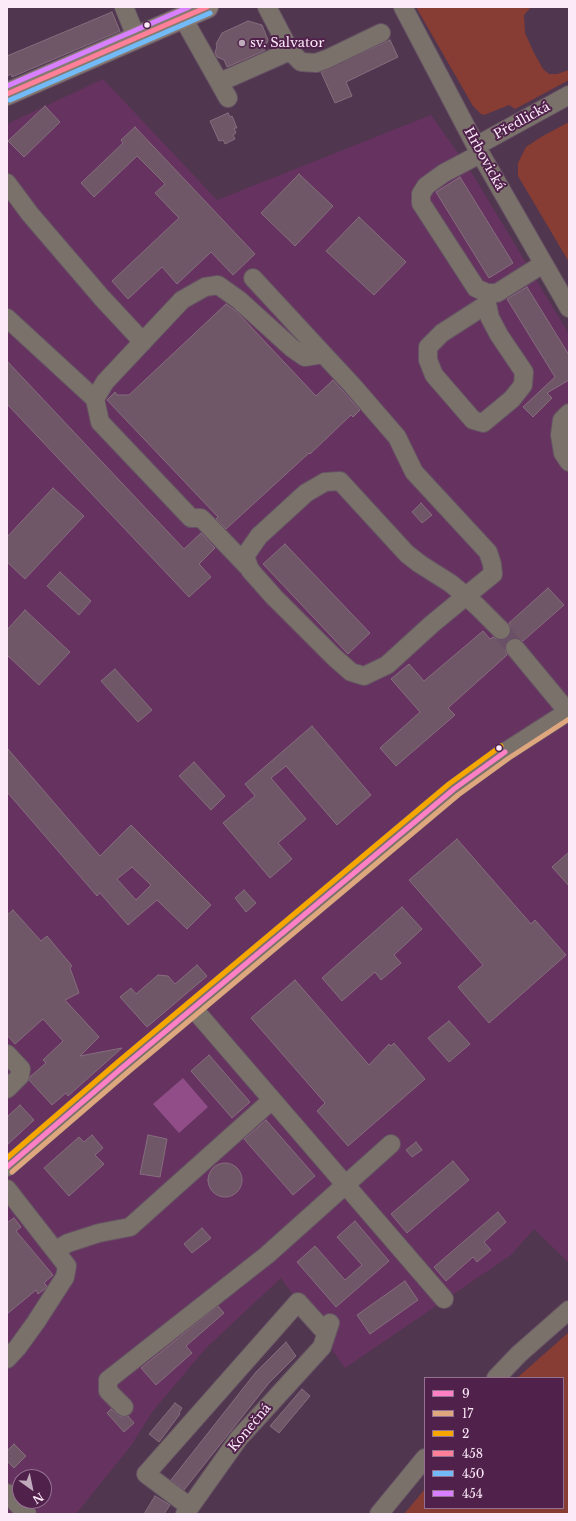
<!DOCTYPE html>
<meta charset="utf-8">
<style>
body{margin:0}
#map{position:relative;width:576px;height:1521px;overflow:hidden;background:#50364e;font-family:"Libre Baskerville",serif}
canvas{display:block}
.frame{position:absolute;inset:0;border:8px solid #fdeaf9;pointer-events:none}
.legend{position:absolute;left:424px;top:1377px;width:140px;height:132px;box-sizing:border-box;background:#50214b;border:1px solid #957191;margin:0;padding:5px 7px;list-style:none;font-size:12px;color:#fdeaf9}
.legend li{display:flex;align-items:center;gap:8px;height:20px}
.legend b{width:20px;border:1px solid #957191}
.north{position:absolute;left:12px;top:1469px;width:40px;height:40px;box-sizing:border-box;background:#50214b;border:1px solid #957191;border-radius:50%;rotate:147deg;font-size:11px;font-weight:700;line-height:16px;text-align:center;color:#fdeaf9}
.north::after{content:'';display:block;margin:auto;width:14px;height:18px;background:#c0abbd;clip-path:polygon(50% 0,100% 100%,50% 72%,0 100%)}
</style>
<div id="map">
<canvas width="576" height="1521"></canvas>
<div class="frame"></div>
<ul class="legend">
<li><b style="height:5px;background:#ff80c5"></b>9</li>
<li><b style="height:5px;background:#dfa77e"></b>17</li>
<li><b style="height:5px;background:#f7a600"></b>2</li>
<li><b style="height:5px;background:#ff8098"></b>458</li>
<li><b style="height:5px;background:#73baf8"></b>450</li>
<li><b style="height:5px;background:#d880ff"></b>454</li>
</ul>
<div class="north">N</div>
</div>
<script>
const ctx = document.querySelector('canvas').getContext('2d');
ctx.lineJoin = 'round';
function fill(path, color) { ctx.fillStyle = color; ctx.fill(path, 'evenodd'); }
const poly = rows => new Path2D(rows.map(r => 'M' + r).join(''));
function strokePath(path, color, width, dash) { ctx.strokeStyle = color; ctx.lineWidth = width; ctx.lineCap = dash ? 'butt' : 'round'; ctx.setLineDash(dash || []); ctx.stroke(path); }
function label(font, color, halo, rows, align = 'center') {
  ctx.font = font + ' "Libre Baskerville",serif'; ctx.lineWidth = 4; ctx.setLineDash([]); ctx.textBaseline = 'middle'; ctx.strokeStyle = halo; ctx.fillStyle = color; for (const [text, x, y, turn = 0] of rows) {
    ctx.save(); ctx.translate(x, y); ctx.rotate((+turn || 0) * Math.PI / 180); ctx.textAlign = isNaN(turn) ? turn : align; if (halo) ctx.strokeText(text, 0, 0); ctx.fillText(text, 0, 0); ctx.restore();
  }
}
fill(poly([
 [103,79,217,200,431,115,470,170,569,334,569,1263,534,1229,511,1255,345,1368,281,1278,206,1348,153,1411,130,1447,76,1514,7,1514,7,124],
 [20,1477,44,1477,44,1501,20,1501]
]), '#663360');
fill(poly([
 [416,7,531,7,524,15,525,33,534,53,543,69,549,74,557,74,569,70,569,80,515,109,509,105,484,115,481,114,473,106],
 [569,122,569,262,518,176,518,163,526,147,541,137],
 [569,1332,569,1514,404,1514,425,1489,425,1508,563,1508,563,1378,517,1378]
]), '#873d34');
fill(poly([
 [183,1078,208,1107,179,1133,153,1104]
]), '#904d88');
const building = poly([
 [112,12,120,31,12,77,11,74,7,76,7,56,112,12],
 [248,21,262,25,268,40,264,51,227,67,224,60,217,57,215,53,217,46,216,44,222,33,248,21],
 [390,40,398,57,346,82,352,96,335,103,321,72,390,40],
 [45,106,60,122,24,157,8,141,45,106],
 [228,113,230,117,232,116,237,128,234,128,236,133,233,135,235,139,225,144,223,140,219,141,210,121,228,113],
 [135,127,255,254,233,275,211,252,177,284,162,267,128,299,112,281,179,218,155,193,165,184,137,156,94,197,81,183,123,143,121,140,135,127],
 [299,174,333,206,295,246,261,213,299,174],
 [460,177,513,263,489,278,436,192,460,177],
 [359,217,406,262,374,295,326,251,359,217],
 [527,287,569,355,569,380,547,393,552,398,533,417,523,407,555,377,507,299,527,287],
 [226,304,236,311,316,396,333,380,360,410,353,417,351,415,310,454,309,453,226,529,216,519,218,517,107,400,115,392,117,395,129,395,226,304],
 [7,361,184,549,201,533,215,548,199,564,211,577,189,597,7,404,7,361],
 [53,488,84,516,25,579,7,562,7,537,53,488],
 [421,503,432,515,422,523,412,512,421,503],
 [285,544,370,633,348,654,263,564,285,544],
 [60,572,91,601,79,615,47,586,60,572],
 [548,588,564,605,523,641,514,638,508,640,505,649,507,655,448,708,455,715,396,766,380,748,420,712,391,679,409,664,424,681,483,631,490,639,493,637,499,640,508,638,511,632,509,623,548,588],
 [25,610,70,652,39,685,7,655,7,630,25,610],
 [115,669,152,710,138,722,101,681,115,669],
 [312,726,371,795,337,825,286,766,271,778,306,819,278,843,292,859,270,878,223,823,255,796,245,784,312,726],
 [7,748,100,856,131,825,211,905,187,929,157,900,128,925,100,893,97,896,7,792,7,748],
 [132,867,151,885,136,900,117,879,132,867],
 [194,762,225,796,211,810,179,776,194,762],
 [457,839,531,924,535,920,566,955,489,1023,458,987,483,965,409,880,457,839],
 [569,852,569,886,552,867,569,852],
 [244,890,256,903,246,912,235,898,244,890],
 [402,907,422,929,394,955,401,963,381,980,375,972,342,1001,322,978,402,907],
 [13,910,41,941,47,936,72,966,70,968,79,993,65,1000,99,1037,80,1056,122,1048,68,1096,66,1093,52,1105,29,1080,31,1076,46,1063,43,1060,63,1041,43,1019,15,1044,7,1035,7,915,13,910],
 [197,965,207,976,147,1027,120,997,131,988,136,994,158,975,168,976,175,984,197,965],
 [295,980,369,1065,389,1044,391,1046,394,1043,425,1079,348,1146,317,1111,325,1103,251,1018,295,980],
 [449,1021,470,1044,449,1062,428,1038,449,1021],
 [209,1055,250,1102,232,1118,191,1071,209,1055],
 [20,1105,34,1120,7,1145,7,1117,20,1105],
 [266,1120,315,1176,293,1195,244,1139,266,1120],
 [92,1135,103,1148,95,1155,104,1164,69,1196,44,1168,79,1137,84,1142,92,1135],
 [148,1135,167,1139,160,1177,140,1174,148,1135],
 [416,1142,422,1150,412,1157,406,1150,416,1142],
 [453,1161,469,1180,407,1233,391,1214,453,1161],
 '208 1180a17 17 0 1 1 34 0a17 17 0 1 1-34 0Z',
 [498,1212,506,1222,484,1242,491,1250,477,1262,473,1257,446,1281,434,1267,498,1212],
 [14,1218,21,1227,16,1231,53,1275,44,1283,47,1286,46,1288,38,1294,36,1290,7,1314,7,1221,8,1222,14,1218],
 [355,1221,389,1261,336,1307,297,1262,315,1246,345,1280,362,1265,337,1237,355,1221],
 [202,1228,211,1238,192,1253,184,1244,202,1228],
 [405,1281,418,1300,370,1334,357,1315,405,1281],
 [218,1306,224,1313,186,1346,192,1353,156,1385,141,1368,218,1306],
 [286,1342,296,1356,269,1383,184,1490,171,1480,256,1372,286,1342],
 [302,1389,310,1396,279,1433,270,1426,302,1389],
 [175,1403,182,1408,179,1413,180,1414,159,1442,149,1434,175,1403],
 [111,1409,121,1417,128,1416,134,1423,124,1432,107,1413,111,1409],
 [14,1444,26,1456,14,1468,7,1461,7,1451,14,1444],
 [155,1496,170,1505,164,1514,144,1514,155,1496]
]);
fill(building, '#6f5767');
strokePath(building, '#866d7e', 1);
strokePath(poly([
 [501,630,515,648]
]), '#6a5168', 18, [18, 9]);
const minor = poly([
 [124,7,137,39],
 [267,7,290,51,301,62,316,63,327,59,381,33],
 [403,7,476,146,569,308],
 [183,18,228,98],
 [220,82,290,51],
 [476,146,569,95],
 [480,154,444,173,426,186,421,194,421,203,476,288,487,293,497,293,543,264],
 [7,183,30,214,102,298,143,342],
 [253,278,352,385,397,437,414,472,488,552,492,564,493,574,466,596,432,624,387,665,364,676,351,672,334,657,274,597,250,570,245,556,259,536,306,493,325,482,340,481,407,554,420,564,450,583,466,596,478,607,501,630],
 [487,304,442,333,428,347,428,360,434,375,473,420,483,423,512,399,523,385,524,372,499,335,490,318,487,304,487,293],
 [7,318,95,399],
 [569,413,562,420,560,435,563,453,569,462],
 [250,569,207,524,201,518,191,518,100,422,95,399,105,382,182,300,205,287,218,285,239,300,292,348,305,357,323,354],
 [515,648,568,712],
 [193,1008,444,1299],
 [7,1054,21,1069,20,1076,7,1089],
 [7,1167,123,1067,454,789,505,752,569,711],
 [7,1189,67,1266,65,1277,36,1322,18,1347,7,1359],
 [56,1250,68,1243,99,1233,130,1227,272,1100],
 [496,1378,519,1354,569,1310],
 [124,1407,108,1391,108,1380,267,1255,391,1144],
 [7,1493,27,1514],
 [190,1507,146,1474,298,1302,326,1333],
 [185,1514,239,1438,322,1347,330,1323],
 [379,1514,425,1458]
]);
const major = poly([
 [7,94,207,7]
]);
strokePath(minor, '#665264', 20);
strokePath(major, '#665264', 24);
strokePath(minor, '#7a726a', 18);
strokePath(major, '#867972', 22);
strokePath(poly([
 [7,1167,123,1067,454,789,505,752]
]), '#ff80c5', 5);
strokePath(poly([
 [12,1172,128,1072,458,795,509,758,569,719]
]), '#dfa77e', 5);
strokePath(poly([
 [7,1158,118,1062,449,784,501,746]
]), '#f7a600', 5);
strokePath(poly([
 [7,94,207,7]
]), '#ff8098', 5);
strokePath(poly([
 [10,100,210,13]
]), '#73baf8', 5);
strokePath(poly([
 [7,86,189,7]
]), '#d880ff', 5);
for (const [x, y, r, color] of [
 [147,25,3.5,"#fdeaf9"],
 [242,43,4,"#c0abbd"],
 [499,748,3.5,"#fdeaf9"]
]) { const dot = new Path2D(); dot.arc(x, y, r, 0, 2 * Math.PI); ctx.fillStyle = color; ctx.fill(dot); strokePath(dot, '#50214b', 1.5); }
label('13px', '#fdeaf9', '#50214b', [
 ["sv. Salvator",250,43]
], 'left');
label('13px', '#fdeaf9', '#50214b', [
 ["Předlická",522,121,-29],
 ["Hrbovická",484,159,61],
 ["Konečná",250,1428,-50]
]);
</script>
